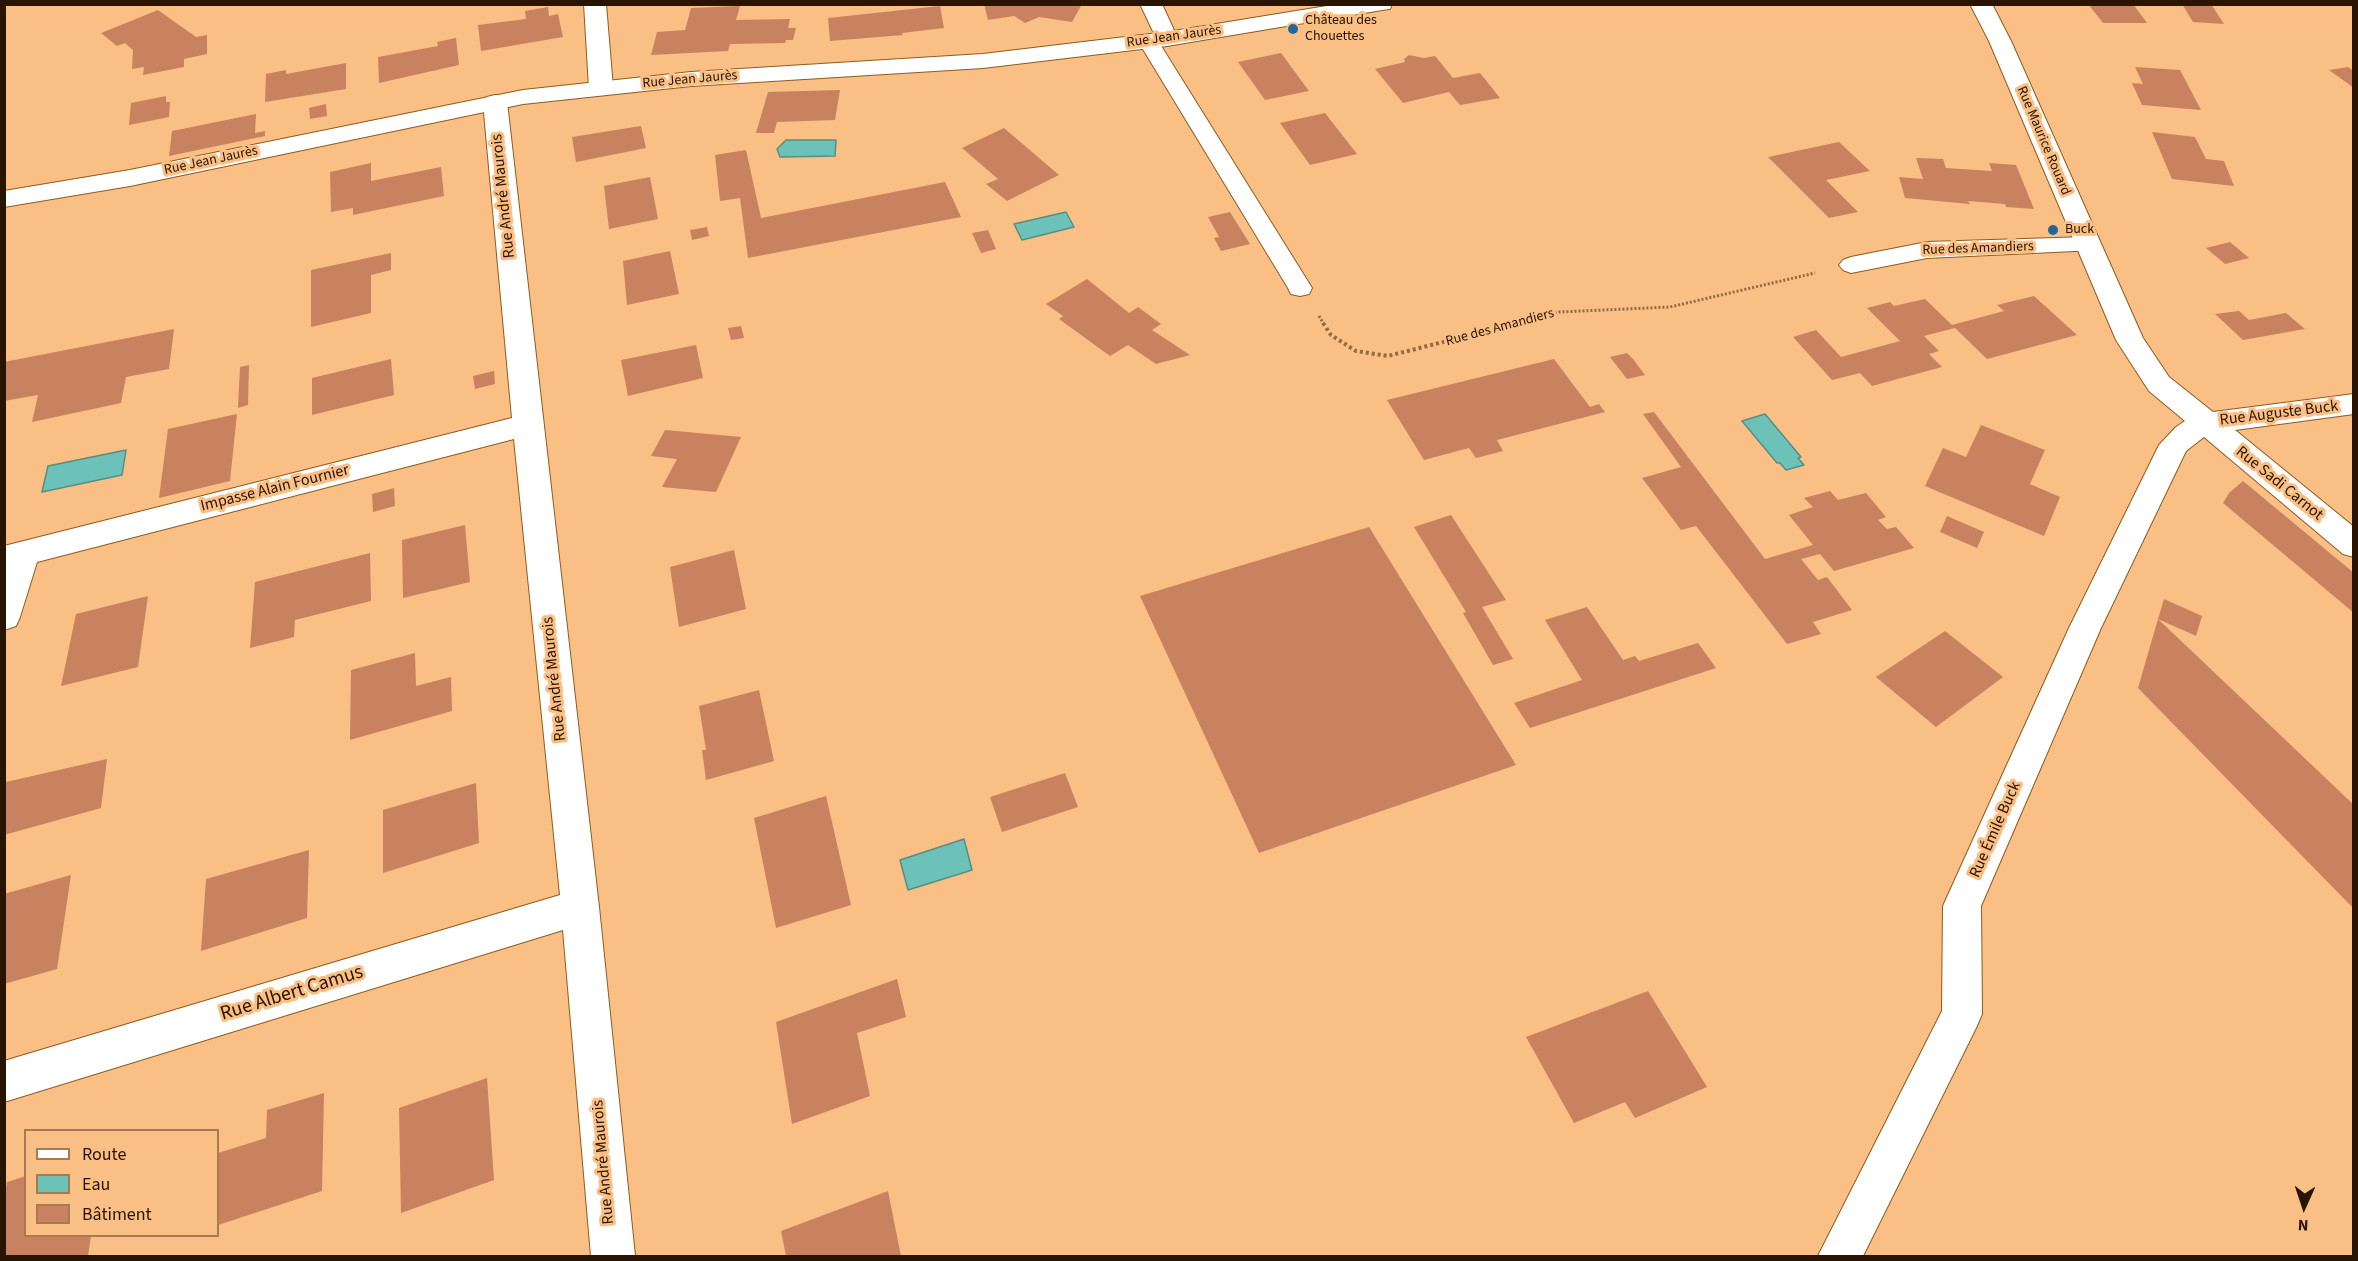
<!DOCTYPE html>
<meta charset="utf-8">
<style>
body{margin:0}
#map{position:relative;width:2358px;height:1261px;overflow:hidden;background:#f9bf84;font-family:"Source Sans 3",sans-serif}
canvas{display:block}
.frame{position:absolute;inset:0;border:6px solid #281400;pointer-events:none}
.legend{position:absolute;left:24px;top:1129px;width:195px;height:108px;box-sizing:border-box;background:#f9bf84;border:2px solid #a57b4f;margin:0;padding:8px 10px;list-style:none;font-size:18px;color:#281400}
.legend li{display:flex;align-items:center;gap:12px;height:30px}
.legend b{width:30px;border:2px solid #a57b4f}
.north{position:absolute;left:2274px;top:1177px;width:60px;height:60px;-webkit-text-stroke:4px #f9bf84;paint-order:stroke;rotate:183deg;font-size:16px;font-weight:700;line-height:24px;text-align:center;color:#281400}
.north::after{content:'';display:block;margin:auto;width:21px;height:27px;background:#281400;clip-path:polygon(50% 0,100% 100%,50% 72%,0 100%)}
</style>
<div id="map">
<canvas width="2358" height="1261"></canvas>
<div class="frame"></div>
<ul class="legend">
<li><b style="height:8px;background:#fff"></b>Route</li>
<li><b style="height:16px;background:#6cc2b9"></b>Eau</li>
<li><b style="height:16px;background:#c9825f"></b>Bâtiment</li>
</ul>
<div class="north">N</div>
</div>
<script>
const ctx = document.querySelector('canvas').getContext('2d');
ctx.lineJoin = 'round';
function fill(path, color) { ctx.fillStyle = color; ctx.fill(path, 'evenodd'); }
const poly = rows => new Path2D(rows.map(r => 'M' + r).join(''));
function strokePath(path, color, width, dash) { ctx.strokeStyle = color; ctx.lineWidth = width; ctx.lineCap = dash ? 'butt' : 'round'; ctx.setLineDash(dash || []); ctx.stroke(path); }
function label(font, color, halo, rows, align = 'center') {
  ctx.font = font + ' "Source Sans 3",sans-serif'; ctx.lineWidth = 6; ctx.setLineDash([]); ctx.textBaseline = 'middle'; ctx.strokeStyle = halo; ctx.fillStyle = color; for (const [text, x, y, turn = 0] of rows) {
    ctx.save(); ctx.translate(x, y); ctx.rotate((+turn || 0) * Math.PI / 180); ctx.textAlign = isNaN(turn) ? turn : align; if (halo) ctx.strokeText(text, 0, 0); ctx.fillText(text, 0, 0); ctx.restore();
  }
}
const water = poly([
 [786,140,836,140,835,156,780,157,777,149,786,140],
 [1066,212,1074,227,1022,240,1014,224,1066,212],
 [1765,414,1801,457,1798,458,1804,465,1786,470,1780,463,1777,463,1742,421,1765,414],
 [126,450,122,475,42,492,48,466,126,450],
 [964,839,972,870,908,890,900,860,964,839]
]);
fill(water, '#6cc2b9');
strokePath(water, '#588e82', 1.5);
fill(poly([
 [984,4,1082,4,1072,22,1039,17,1025,23,1014,16,988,20],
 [2088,4,2133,4,2147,23,2103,23],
 [2182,4,2211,4,2224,24,2193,22],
 [740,6,736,20,790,19,788,28,796,28,793,40,786,40,785,43,730,44,728,51,651,55,657,32,685,30,691,8],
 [940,6,944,28,902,33,903,35,830,41,828,18],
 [548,7,549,16,558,14,563,37,481,51,478,25,526,19,525,11],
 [158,10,196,37,207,35,207,54,184,59,184,67,143,75,144,67,132,69,133,50,125,43,117,46,101,33],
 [456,38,459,65,379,83,378,57,438,46,437,42],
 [1281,53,1309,91,1265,100,1238,62],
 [1409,55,1424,58,1435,56,1453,78,1480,73,1500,98,1460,105,1449,92,1403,103,1375,69,1405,62,1404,59],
 [346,63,346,89,265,102,266,74,286,70,286,74],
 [2135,67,2180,70,2201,110,2142,105,2132,83,2143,84],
 [2348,67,2354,71,2354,88,2329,70],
 [840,90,835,120,777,122,774,133,756,133,768,92],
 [166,96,166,102,170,102,169,117,129,125,131,103],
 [326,104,327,116,310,119,309,108],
 [1325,113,1357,154,1310,165,1280,123],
 [256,114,255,133,265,131,265,136,169,156,172,131],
 [641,126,646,148,576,162,572,137],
 [1004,128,1059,175,1007,201,986,184,998,179,962,148],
 [2152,132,2195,137,2206,159,2224,161,2234,186,2172,179],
 [1839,142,1870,171,1826,180,1858,212,1829,218,1768,157],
 [746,150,761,218,945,182,961,217,748,258,740,198,720,201,715,155],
 [1916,158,1943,159,1946,168,1992,171,1989,163,2016,165,2034,209,2006,207,2005,204,1968,201,1970,204,1905,198,1899,177,1923,179],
 [371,163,371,181,441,167,444,196,353,215,353,208,331,212,330,172],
 [650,177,658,219,609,229,604,186],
 [1230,212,1250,244,1221,251,1214,238,1219,237,1208,217],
 [707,227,709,236,692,240,690,230],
 [988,230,996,249,981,253,972,233],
 [2230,242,2249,258,2225,264,2206,248],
 [670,251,679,294,627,305,623,261],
 [391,253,391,270,371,275,371,313,311,327,311,270],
 [1087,279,1129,313,1138,307,1161,324,1152,330,1190,355,1156,364,1128,345,1110,356,1059,319,1063,316,1046,304],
 [2034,296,2077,335,1987,359,1955,328,1924,336,1939,351,1929,354,1942,367,1872,386,1860,373,1832,380,1793,337,1816,330,1841,357,1900,341,1867,308,1890,302,1894,306,1925,299,1952,325,2004,311,1997,305],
 [2239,311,2249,320,2286,313,2305,329,2243,340,2215,314],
 [741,326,744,338,731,340,728,328],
 [174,329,169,369,126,377,121,403,32,422,38,395,4,401,4,362],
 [696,345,703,378,628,396,621,360],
 [1627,353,1633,359,1645,375,1627,379,1610,357],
 [391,359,394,395,312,415,312,378],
 [1554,359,1590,407,1599,404,1605,412,1497,440,1503,451,1476,458,1469,448,1424,460,1387,400],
 [249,365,248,405,238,408,240,367],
 [494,371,495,384,475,389,473,376],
 [1654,412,1765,559,1813,545,1789,515,1813,507,1804,498,1830,491,1838,500,1866,493,1886,517,1878,520,1887,529,1896,527,1914,548,1834,571,1820,554,1801,559,1818,580,1827,577,1852,610,1813,622,1821,634,1787,644,1696,526,1681,530,1642,478,1681,467,1643,414],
 [237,414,230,481,159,498,168,429],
 [1981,425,2045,450,2030,484,2060,497,2044,536,1925,486,1943,448,1966,457],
 [665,430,741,437,716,492,662,487,677,459,651,456],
 [2243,481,2354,573,2354,613,2223,503,2229,493],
 [394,488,395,506,373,512,372,494],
 [1451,515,1506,600,1482,607,1513,659,1493,665,1463,613,1466,612,1414,527],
 [1947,516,1984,532,1977,548,1940,532],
 [465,525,470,582,403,598,402,540],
 [1369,527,1516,765,1259,853,1140,596],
 [734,550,746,609,679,627,670,567],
 [370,553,371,601,295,620,294,637,250,648,255,582],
 [148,596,138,667,61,686,76,614],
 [2164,599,2202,616,2196,636,2158,619],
 [1587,607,1623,660,1635,656,1639,661,1698,643,1716,668,1530,728,1514,703,1582,680,1545,620],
 [2158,619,2354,805,2354,909,2138,688],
 [1945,631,2003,677,1936,727,1876,677],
 [415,653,416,686,451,677,452,711,350,740,351,670],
 [759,690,774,761,706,780,702,750,706,750,699,706],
 [107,759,101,808,4,835,6,782],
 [1065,773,1078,807,1002,832,990,797],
 [476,783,479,843,383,873,383,810],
 [826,796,851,905,776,928,754,818],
 [309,850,307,918,201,951,206,879],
 [71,875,57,969,4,984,4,894],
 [897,979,906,1017,857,1033,870,1096,792,1124,776,1022],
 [1648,991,1707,1087,1635,1118,1625,1102,1574,1123,1526,1037],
 [487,1078,494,1180,401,1213,399,1108],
 [324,1093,322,1191,218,1225,218,1153,266,1138,267,1110],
 [26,1176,26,1236,91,1236,88,1256,4,1256,4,1201,7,1182],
 [888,1191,901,1256,786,1256,781,1231]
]), '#c9825f');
const service = poly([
 [1148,35,1155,37,1158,41,1312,288,1309,294,1300,296,1291,294,1288,288,1138,41,1141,37,1148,35],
 [2088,237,2096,240,2100,245,2096,250,1927,258,1851,273,1843,270,1839,265,1843,260,1851,257,1927,242,2088,237]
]);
const minor = poly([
 [584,4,606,4,613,88,609,93,601,95,593,93,589,88,584,4],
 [1140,4,1162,4,1178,39,1175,44,1159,44,1140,4],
 [495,95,503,97,507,102,599,907,635,1256,591,1256,563,930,4,1102,4,1061,560,895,514,439,37,562,20,617,16,626,4,630,4,546,512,418,483,102,487,97,495,95]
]);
const tertiary = poly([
 [1339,4,1392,4,1390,9,1382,10,1167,46,983,68,691,86,523,104,130,186,4,207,4,191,130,170,523,90,691,72,983,54,1167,32,1339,4],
 [1970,4,1992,4,2011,41,2143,338,2169,377,2213,412,2354,394,2354,414,2235,430,2354,527,2354,557,2343,554,2204,437,2186,451,2101,628,1981,906,1982,1014,1976,1028,1863,1256,1818,1256,1942,1011,1943,906,2069,628,2159,445,2176,427,2185,421,2149,391,2116,340,1989,41,1970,4]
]);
strokePath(service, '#8f5b1e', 2);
strokePath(minor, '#8f5b1e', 2);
strokePath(tertiary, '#8f5b1e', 2);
strokePath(poly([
 [1319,316,1324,324],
 [1512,324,1559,312,1670,307,1815,273]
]), '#926a43', 3, [2, 2]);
strokePath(poly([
 [1323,323,1331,335,1356,351,1388,356,1518,323]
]), '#926a43', 4, [3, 3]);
fill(service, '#fff');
fill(minor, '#fff');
fill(tertiary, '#fff');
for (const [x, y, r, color] of [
 [1293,29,6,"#22669b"],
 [2053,230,6,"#22669b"]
]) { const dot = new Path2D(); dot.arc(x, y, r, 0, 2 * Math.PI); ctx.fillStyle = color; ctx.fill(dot); strokePath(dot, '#f9bf84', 2); }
label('14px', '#281400', '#f9bf84', [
 ["Château des",1305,21],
 ["Chouettes",1305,37],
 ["Buck",2065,230]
], 'left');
label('14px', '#281400', '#f9bf84', [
 ["Rue Jean Jaurès",1174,37,-8],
 ["Rue Jean Jaurès",690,80,-5],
 ["Rue Maurice Rouard",2043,141,67],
 ["Rue Jean Jaurès",211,161,-12],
 ["Rue des Amandiers",1978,249,-2],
 ["Rue des Amandiers",1500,328,-15]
]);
label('16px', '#281400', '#f9bf84', [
 ["Rue André Maurois",504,196,-96],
 ["Rue Auguste Buck",2279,414,-7],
 ["Rue Sadi Carnot",2279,484,39],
 ["Impasse Alain Fournier",275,489,-14],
 ["Rue André Maurois",555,679,-96],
 ["Rue Émile Buck",1996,830,-66],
 ["Rue André Maurois",604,1162,-95]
]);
label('20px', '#281400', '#f9bf84', [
 ["Rue Albert Camus",292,994,-17]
]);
</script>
